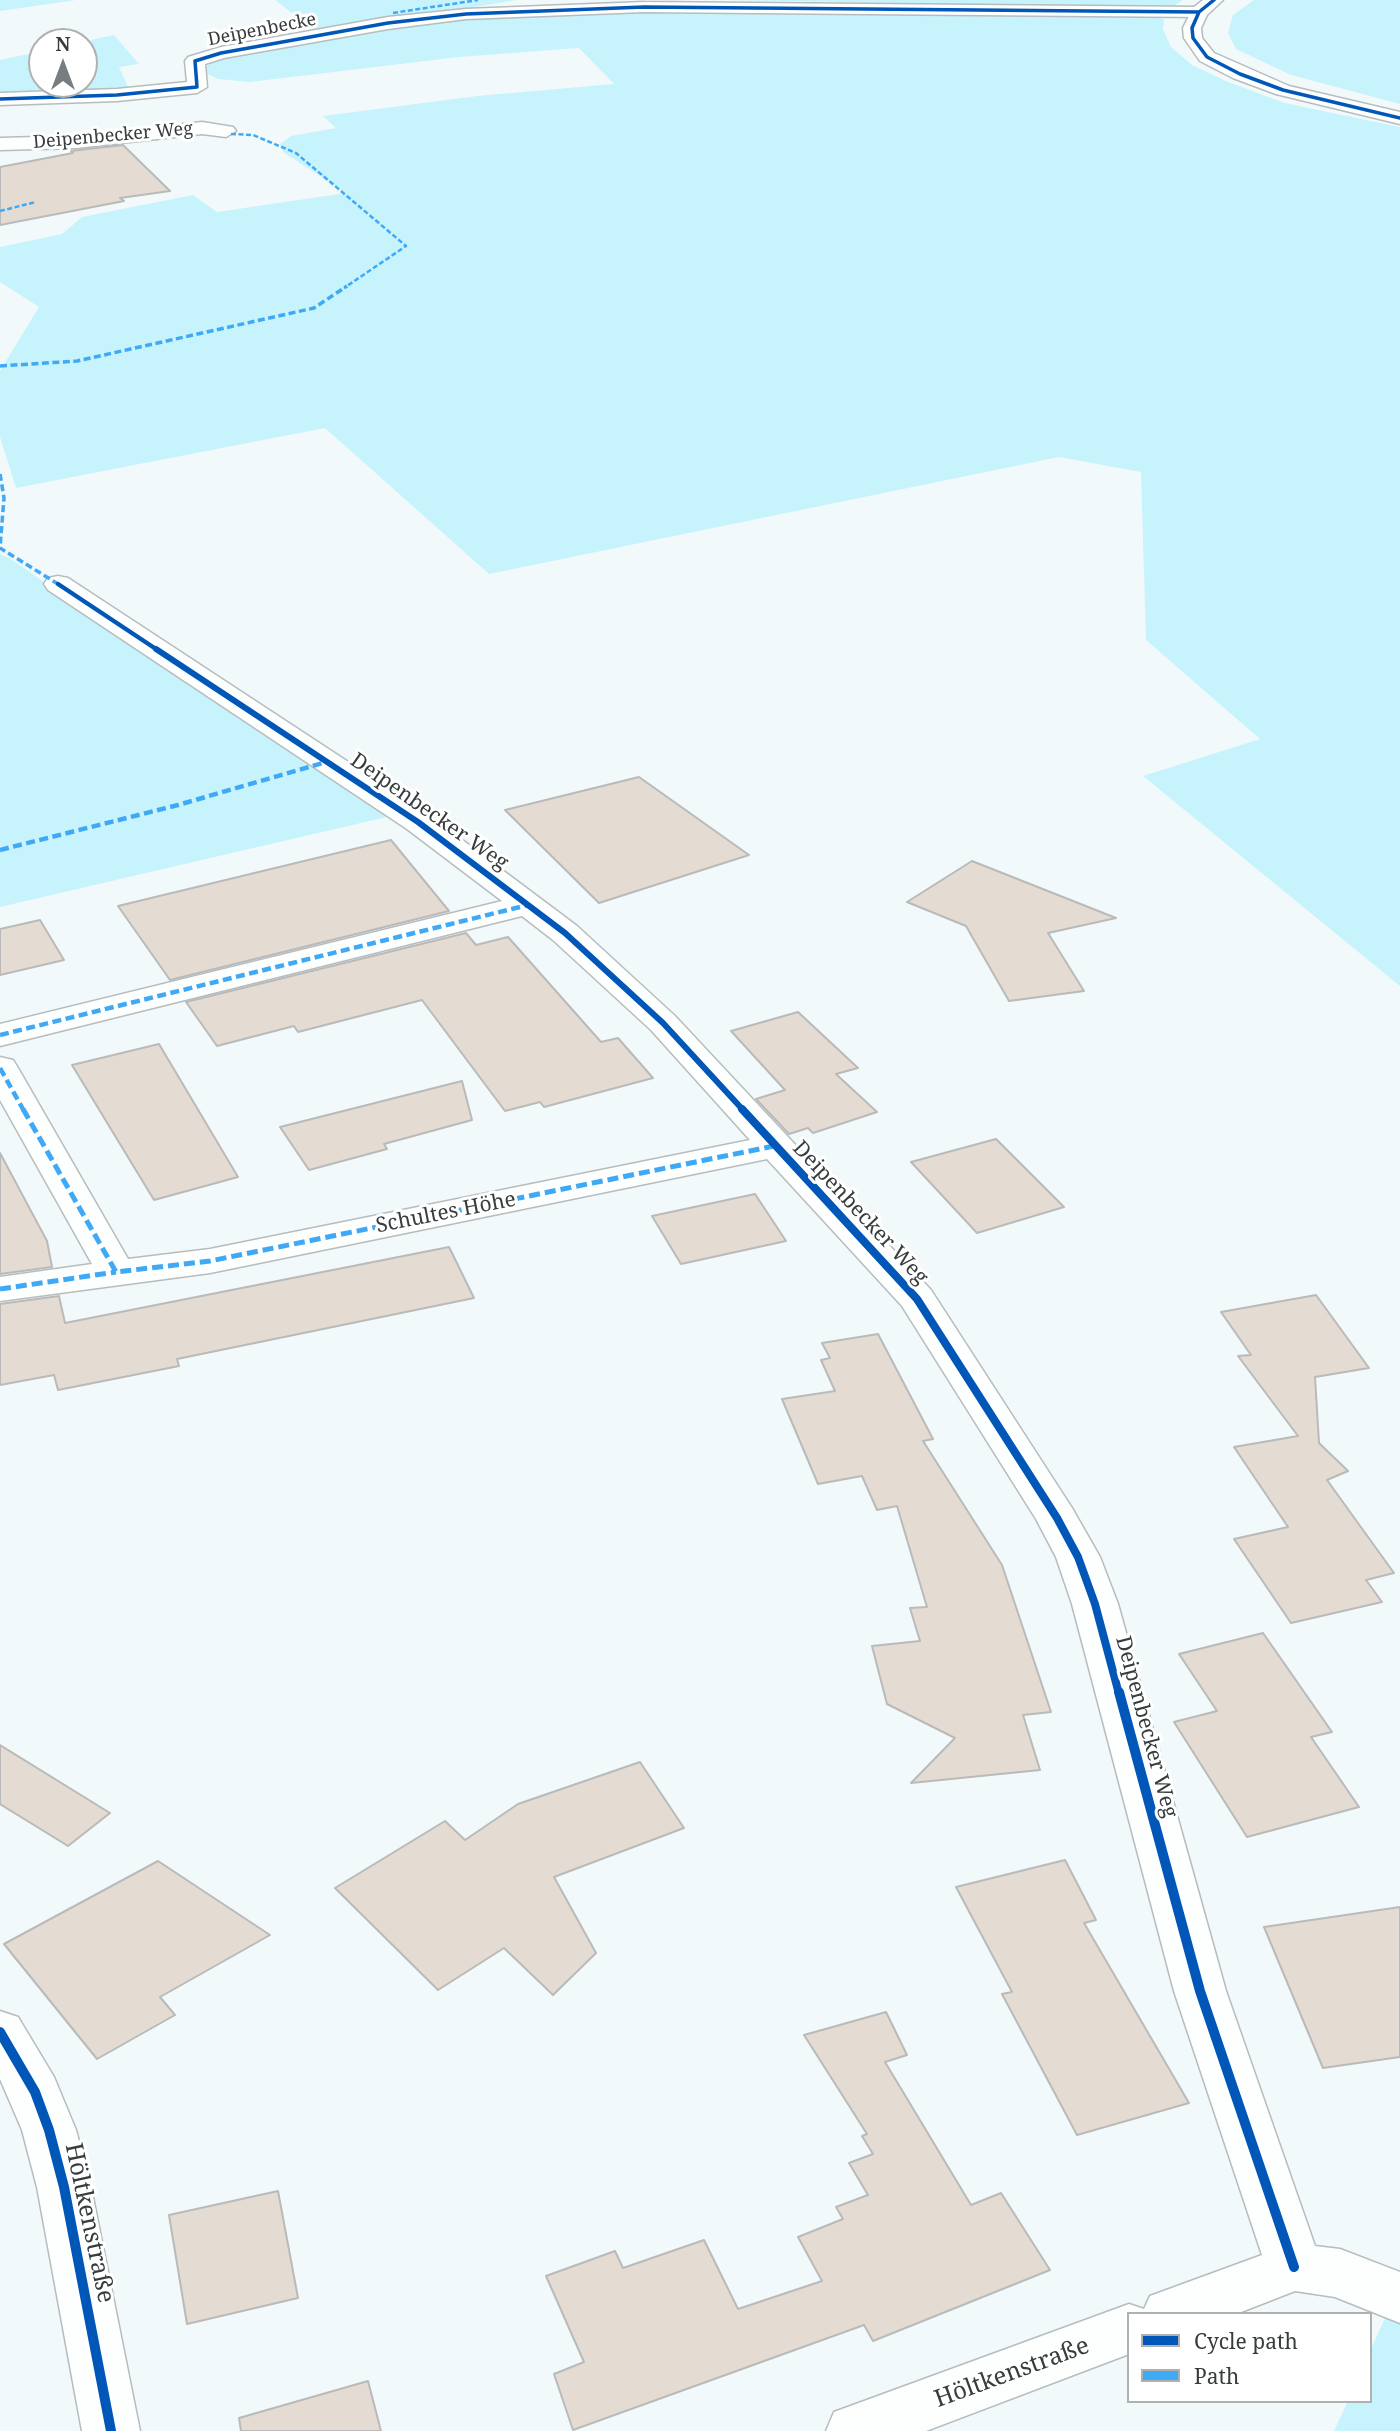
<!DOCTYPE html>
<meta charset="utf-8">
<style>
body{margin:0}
#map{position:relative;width:1400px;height:2431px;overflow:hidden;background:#f2f9fa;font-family:"Noto Serif",serif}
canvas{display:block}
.legend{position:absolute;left:1127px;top:2312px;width:245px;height:91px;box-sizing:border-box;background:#fff;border:2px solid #afb1b1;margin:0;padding:9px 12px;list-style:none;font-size:21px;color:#373c3d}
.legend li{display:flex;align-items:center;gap:14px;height:35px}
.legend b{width:35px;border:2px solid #afb1b1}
.north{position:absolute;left:28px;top:28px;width:70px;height:70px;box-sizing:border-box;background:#fff;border:2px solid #afb1b1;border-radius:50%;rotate:0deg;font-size:19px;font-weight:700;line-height:28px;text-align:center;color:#373c3d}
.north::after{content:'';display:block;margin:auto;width:24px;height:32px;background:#787e7f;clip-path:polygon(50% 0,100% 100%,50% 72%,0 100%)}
</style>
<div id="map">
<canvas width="1400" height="2431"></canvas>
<ul class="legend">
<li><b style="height:9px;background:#0057b8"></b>Cycle path</li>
<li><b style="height:9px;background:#3fa9f5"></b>Path</li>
</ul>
<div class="north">N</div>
</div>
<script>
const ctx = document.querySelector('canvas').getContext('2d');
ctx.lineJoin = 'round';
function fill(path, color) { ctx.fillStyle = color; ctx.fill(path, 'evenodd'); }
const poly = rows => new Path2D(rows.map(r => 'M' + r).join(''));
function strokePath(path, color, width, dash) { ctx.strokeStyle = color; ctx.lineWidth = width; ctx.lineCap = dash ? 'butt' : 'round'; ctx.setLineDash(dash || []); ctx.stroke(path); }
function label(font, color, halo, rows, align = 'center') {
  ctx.font = font + ' "Noto Serif",serif'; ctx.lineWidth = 6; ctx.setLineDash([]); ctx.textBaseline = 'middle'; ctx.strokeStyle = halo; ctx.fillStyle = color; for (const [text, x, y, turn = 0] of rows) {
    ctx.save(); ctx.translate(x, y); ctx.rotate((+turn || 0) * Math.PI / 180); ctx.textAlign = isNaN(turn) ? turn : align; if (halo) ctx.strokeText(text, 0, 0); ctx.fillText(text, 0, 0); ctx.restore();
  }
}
fill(poly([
 [0,0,76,0,0,11],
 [275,0,516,0,318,33],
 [728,0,1183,0,1171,8],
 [1254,0,1400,0,1400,104,1291,75,1236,49,1228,33,1233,15],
 [558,10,1150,16,1164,19,1163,29,1171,47,1192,65,1228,82,1285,103,1400,127,1400,986,1143,776,1260,739,1146,640,1141,472,1059,457,489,574,325,428,16,488,0,437,0,371,39,307,0,282,0,247,62,234,82,217,193,195,217,212,346,193,283,152,280,144,291,136,336,128,323,116,477,96,614,84,579,48,459,57,250,82,218,79,201,71,212,62,239,53,407,22],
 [114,35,139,64,119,67,130,91,0,97,0,60,42,51,42,84,84,84,82,42],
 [0,554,11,559,168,669,391,816,0,907],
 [1400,2285,1400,2431,1334,2431,1348,2401,1370,2401,1370,2351]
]), '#c7f4fc');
const building = poly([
 [123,145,170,191,120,198,124,201,0,225,0,167,73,153,71,151,123,145],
 [639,777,749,855,599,903,505,810,639,777],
 [391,840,449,911,170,980,118,906,391,840],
 [972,861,1116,918,1048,933,1084,991,1009,1001,966,926,907,902,972,861],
 [40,920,64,960,0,975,0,929,40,920],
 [466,933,476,945,508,937,601,1042,618,1038,653,1078,544,1107,540,1102,505,1111,422,1000,298,1032,294,1026,217,1046,186,1002,466,933],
 [798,1012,858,1068,836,1074,877,1112,813,1133,808,1128,789,1134,756,1099,785,1090,731,1031,798,1012],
 [159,1044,238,1177,154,1200,72,1065,159,1044],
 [462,1081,472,1120,384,1144,387,1149,309,1170,280,1127,462,1081],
 [996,1139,1064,1207,977,1233,911,1162,996,1139],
 [0,1153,47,1241,52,1267,0,1274,0,1153],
 [755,1194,786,1241,681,1264,652,1216,755,1194],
 [449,1247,474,1298,177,1359,179,1366,58,1390,54,1375,0,1385,0,1304,59,1296,65,1323,449,1247],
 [1316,1295,1369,1368,1315,1377,1319,1443,1348,1471,1327,1480,1394,1573,1366,1580,1382,1602,1291,1623,1234,1539,1288,1527,1234,1447,1298,1436,1238,1356,1251,1355,1221,1312,1316,1295],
 [878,1334,933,1439,923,1441,1002,1565,1051,1712,1023,1715,1040,1770,911,1783,955,1738,887,1704,872,1646,920,1641,910,1608,927,1607,897,1506,877,1510,862,1476,818,1484,782,1399,835,1391,821,1360,830,1358,822,1343,878,1334],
 [1263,1633,1332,1732,1311,1737,1359,1807,1247,1837,1174,1722,1217,1711,1179,1654,1263,1633],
 [0,1745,110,1813,68,1846,0,1804,0,1745],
 [640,1762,684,1828,554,1877,596,1953,553,1995,504,1948,438,1990,335,1888,445,1821,465,1840,518,1804,640,1762],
 [1065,1860,1096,1920,1084,1923,1189,2103,1077,2135,1002,1994,1012,1992,956,1887,1065,1860],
 [158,1861,270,1935,160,1997,175,2015,97,2059,4,1944,158,1861],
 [1400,1907,1400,2057,1323,2068,1264,1927,1400,1907],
 [886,2012,907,2055,885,2062,971,2205,1001,2193,1050,2270,873,2341,864,2325,573,2430,554,2374,584,2362,546,2276,615,2251,623,2268,704,2240,738,2309,822,2281,798,2237,843,2219,836,2207,868,2195,849,2163,873,2154,862,2136,867,2134,804,2035,886,2012],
 [278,2191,298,2298,187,2324,169,2215,278,2191],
 [368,2381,381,2431,241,2431,239,2418,368,2381]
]);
fill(building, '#e4dcd2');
strokePath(building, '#b9bab9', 2);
const street = poly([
 [644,2,1199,7,1208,12,1199,17,644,12,466,19,388,29,224,58,205,64,207,87,197,93,117,101,0,105,0,93,117,89,187,82,185,61,188,57,221,47,388,17,466,9,644,2],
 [202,122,233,127,236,131,226,137,202,134,76,148,0,150,0,138,76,136,202,122],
 [58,576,68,578,429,815,577,926,675,1016,931,1290,1072,1508,1100,1557,1118,1604,1226,1991,1315,2246,1340,2249,1400,2272,1400,2323,1335,2297,1295,2291,1236,2314,1129,2314,1129,2354,926,2431,826,2431,834,2412,1129,2304,1144,2309,1150,2296,1262,2255,1174,1991,1072,1604,1056,1557,1036,1519,902,1306,767,1159,210,1273,0,1301,0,1277,92,1264,0,1100,0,1057,13,1060,18,1068,128,1259,210,1249,750,1140,651,1030,553,940,522,916,0,1046,0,1024,502,901,407,829,48,590,44,584,48,578,58,576],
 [0,2011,18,2017,54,2077,76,2130,91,2187,140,2431,82,2431,37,2187,22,2130,0,2079,0,2011]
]);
const secondary = poly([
 [1203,0,1223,0,1207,15,1201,28,1202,38,1214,53,1289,86,1400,112,1400,124,1276,94,1233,78,1200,61,1184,38,1183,28,1193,8,1203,0]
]);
strokePath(street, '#b7bcbe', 3);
strokePath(secondary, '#b7bcbe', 3);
fill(street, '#fdfefe');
fill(secondary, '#fdfefe');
strokePath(poly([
 [393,13,478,0],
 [231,134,253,135,296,153,406,246,344,288],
 [0,211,36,202]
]), '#3fa9f5', 2.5, [5, 2.5]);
strokePath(poly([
 [0,366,77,361,314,308,347,286],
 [0,474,4,498,0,548,58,584]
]), '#3fa9f5', 3.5, [7, 3.5]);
strokePath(poly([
 [0,850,178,805,326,762],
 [0,1035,528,905],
 [0,1068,24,1111]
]), '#3fa9f5', 4.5, [9, 4.5]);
strokePath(poly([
 [23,1109,116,1272,210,1261,774,1146],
 [0,1289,116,1272]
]), '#3fa9f5', 5, [11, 5]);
strokePath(poly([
 [1214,0,1199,12,1192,28,1193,38,1207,57,1240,74,1283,90,1400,118],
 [0,99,117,95,197,87,195,61,221,53,388,23,466,14,644,7,1199,12]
]), '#0057b8', 3.5);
strokePath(poly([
 [58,584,159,651]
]), '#0057b8', 4.5);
strokePath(poly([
 [156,649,418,822,565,933,663,1023,744,1111]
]), '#0057b8', 6);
strokePath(poly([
 [742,1109,917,1299,1057,1518,1078,1557,1095,1604,1119,1694]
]), '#0057b8', 8);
strokePath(poly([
 [1119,1692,1200,1991,1294,2267],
 [0,2032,35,2092,49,2130,64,2187,111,2431]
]), '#0057b8', 10);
label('18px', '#373c3d', '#fff', [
 ["Deipenbecke",262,30,-11],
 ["Deipenbecker Weg",113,136,-5]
]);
label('21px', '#373c3d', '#fff', [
 ["Deipenbecker Weg",429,812,35],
 ["Schultes Höhe",446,1213,-11],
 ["Deipenbecker Weg",860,1213,47],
 ["Deipenbecker Weg",1146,1727,75]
]);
label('24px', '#373c3d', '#fff', [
 ["Höltkenstraße",89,2223,78],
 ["Höltkenstraße",1012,2373,-20]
]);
</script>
